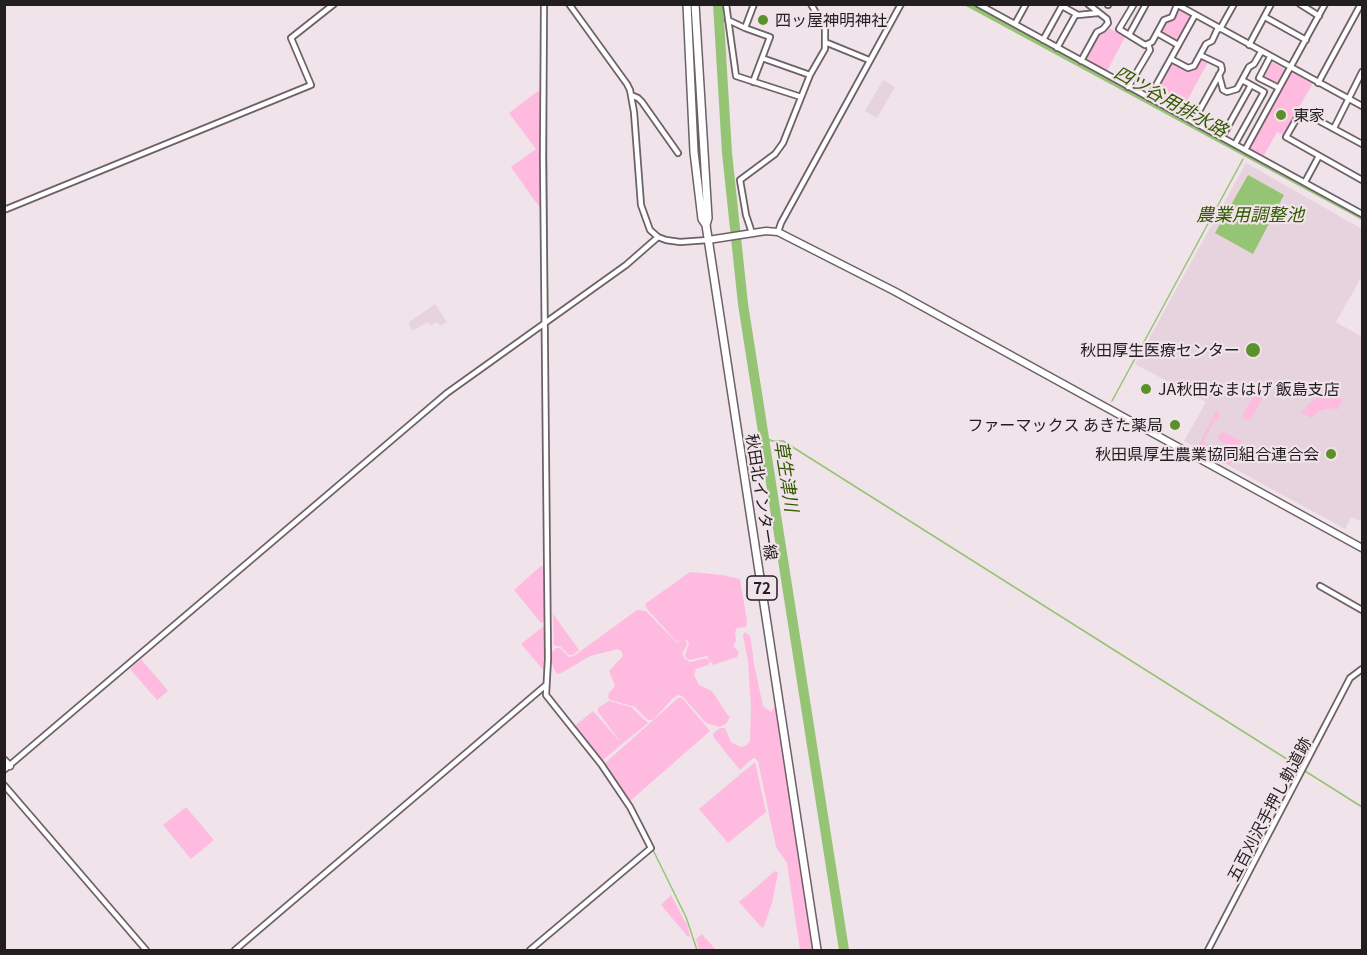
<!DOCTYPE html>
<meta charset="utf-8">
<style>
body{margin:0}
#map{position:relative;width:1367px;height:955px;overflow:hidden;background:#f0e3e9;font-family:Georgia,serif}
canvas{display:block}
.frame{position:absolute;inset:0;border:6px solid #221e20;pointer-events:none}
</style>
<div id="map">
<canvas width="1367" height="955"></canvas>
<div class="frame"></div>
</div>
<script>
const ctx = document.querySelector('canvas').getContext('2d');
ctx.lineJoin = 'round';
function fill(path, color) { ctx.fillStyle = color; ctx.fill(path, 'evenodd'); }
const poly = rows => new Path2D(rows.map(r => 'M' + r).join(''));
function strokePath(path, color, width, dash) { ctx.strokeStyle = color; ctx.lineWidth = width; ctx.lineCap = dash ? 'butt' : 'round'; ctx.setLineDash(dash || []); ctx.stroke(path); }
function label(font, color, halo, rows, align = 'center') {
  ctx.font = font + ' Georgia,"Noto Sans JP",serif'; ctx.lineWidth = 4.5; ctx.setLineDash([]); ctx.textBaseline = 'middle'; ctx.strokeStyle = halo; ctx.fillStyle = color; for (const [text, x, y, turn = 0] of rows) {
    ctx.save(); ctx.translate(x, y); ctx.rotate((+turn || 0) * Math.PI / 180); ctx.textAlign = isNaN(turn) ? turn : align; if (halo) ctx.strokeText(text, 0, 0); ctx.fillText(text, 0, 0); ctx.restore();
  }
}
fill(poly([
 [883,80,895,87,877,118,865,111],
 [1246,163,1362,229,1362,276,1336,322,1362,337,1362,522,1351,517,1345,529,1184,441,1206,402,1135,364],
 [435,304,447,322,440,326,437,322,430,326,428,322,412,331,409,322]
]), '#e7d3dd');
fill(poly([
 [1178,9,1191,16,1178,41,1160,32,1166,22,1173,19],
 [1107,27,1125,37,1107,71,1085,59,1100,34,1104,32],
 [1201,58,1208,62,1182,110,1155,95,1173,63,1187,71,1196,67],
 [1272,62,1285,69,1277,83,1263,76],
 [1292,71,1313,83,1283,135,1277,132,1263,157,1249,149],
 [538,91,541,93,540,208,511,167,536,149,509,113],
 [1259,387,1264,389,1265,393,1251,419,1244,420,1243,414],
 [1332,396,1343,399,1337,410,1331,408,1326,409,1319,411,1312,418,1301,413,1312,401,1318,397],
 [1216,411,1218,411,1219,417,1217,420,1215,419,1203,442,1237,461,1228,465,1201,450,1199,445],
 [1223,432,1241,441,1242,444,1240,449,1238,450,1220,441,1218,436],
 [541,566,544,567,545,569,546,621,541,623,514,590],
 [690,572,722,575,740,579,747,621,746,627,737,628,735,632,736,641,733,646,739,652,737,657,713,665,707,656,690,660,687,659,685,655,689,643,687,640,676,641,647,609,645,604],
 [637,610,646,611,676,642,685,640,687,643,686,647,682,654,685,659,690,662,707,658,710,661,708,665,696,669,694,675,699,685,712,691,727,714,730,717,726,724,719,727,706,723,683,697,678,695,673,698,653,720,648,720,635,707,610,700,608,697,609,693,615,686,609,671,623,656,622,652,618,649,590,656,563,672,558,674,556,673,552,664,552,652,556,648,560,648,569,657,574,656],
 [553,614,579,650,573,655,569,655,561,647,554,645],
 [544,626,546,672,545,672,521,644],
 [745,632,750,636,751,641,754,664,763,706,771,712,774,707,777,708,813,950,800,950,788,870,787,863,776,847,758,761,755,758,752,759,740,770,714,738,713,734,716,731,720,728,725,728,731,742,741,747,747,745,750,741,751,707,748,660,743,636],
 [141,659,168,691,157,700,130,669],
 [678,698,682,698,710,731,630,801,604,764],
 [609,701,631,707,648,723,622,744,598,712,598,708],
 [593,711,622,744,602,761,576,728,576,725],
 [755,762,766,812,728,843,699,809],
 [186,807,214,840,191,859,163,825],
 [775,871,778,873,772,903,763,929,739,902],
 [671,895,687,925,690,936,688,937,661,905],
 [702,934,716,950,699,950,696,939]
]), '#febbdf');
fill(poly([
 [964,5,974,5,1362,217,1362,220],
 [1248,175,1284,195,1253,254,1215,233]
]), '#96c475');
strokePath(poly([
 [546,34,549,554],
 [1112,401,1243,159],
 [764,437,772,441,783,441,1301,768],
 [549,683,550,670],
 [1305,771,1362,807],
 [653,850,686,917,697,950]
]), '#96c475', 1.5);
strokePath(poly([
 [718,4,727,153,743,304,844,950]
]), '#96c475', 10);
const street = poly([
 [569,4,627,84,630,90,634,112,641,205,650,230,658,237,666,240,680,242,708,240],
 [726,4,736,76,801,97],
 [978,4,1362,214],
 [1134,4,1119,29,1145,45,1152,42,1164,20,1172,17,1177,5],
 [1176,4,1362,106],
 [1300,4,1319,16],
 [1108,5,1108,4],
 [1062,6,1078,15,1098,13],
 [1265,17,1306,40],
 [728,20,745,28,754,4],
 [1015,24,1026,4],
 [745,28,770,37,753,82],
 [1220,29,1234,4],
 [1157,33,1178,45],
 [1129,35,1146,4],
 [1043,40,1063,4],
 [825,42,869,60],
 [1249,45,1271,4],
 [1057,48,1076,14],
 [1270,57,1259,78,1279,88],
 [762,58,810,75],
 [1171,59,1188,68,1194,66,1206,44,1212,41,1218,28],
 [1081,61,1097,32,1103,29,1108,23,1107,19,1088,4],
 [1219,75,1223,90,1227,92,1237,89,1249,67,1254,64,1261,52],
 [1318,83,1361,4],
 [1128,87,1150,50,1148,44],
 [631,95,638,98,642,102,678,153],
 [1149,98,1195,15],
 [1193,122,1222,70,1221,65,1200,55],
 [1334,128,1362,72],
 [1222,137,1251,85],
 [1235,144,1264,92,1242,80],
 [1362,144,1301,111,1286,137,1362,180],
 [1245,150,1325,4],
 [1305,182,1319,156],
 [4,210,311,85,291,38,334,4],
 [778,232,781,223,901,4],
 [752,233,746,215,740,180,775,154,783,143,810,75,825,49,825,29,811,4],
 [1320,586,1362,610],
 [4,770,447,393,626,265,658,237],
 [4,785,146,950],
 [235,950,546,685],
 [530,950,651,848,630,807,601,764,546,695,548,659,543,157,544,4],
 [1208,950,1350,678,1362,669]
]);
const secondary = poly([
 [708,240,766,231,778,232,894,291,1362,548],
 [4,760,10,766]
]);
const primary = poly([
 [687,4,694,152,702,219,706,225],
 [695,4,708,218,706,225,817,950]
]);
strokePath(street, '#6c6166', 8);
strokePath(secondary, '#6c6166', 9);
strokePath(primary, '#6c6166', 10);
strokePath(street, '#fff', 4.5);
strokePath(secondary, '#fff', 6);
strokePath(primary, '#fff', 7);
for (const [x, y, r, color] of [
 [763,20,6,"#5b902a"],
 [1281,115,6,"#5b902a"],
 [1253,350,8,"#5b902a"],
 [1146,389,6,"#5b902a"],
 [1175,425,6,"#5b902a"],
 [1331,454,6,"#5b902a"]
]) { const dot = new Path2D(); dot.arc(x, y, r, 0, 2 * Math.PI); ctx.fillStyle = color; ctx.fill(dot); strokePath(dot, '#f0e3e9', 2); }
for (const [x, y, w] of [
 [762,588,30]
]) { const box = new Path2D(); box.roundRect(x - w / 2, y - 12, w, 24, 4.5); ctx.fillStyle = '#f0e3e9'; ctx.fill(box); strokePath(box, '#221e20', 1.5); }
label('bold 15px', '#221e20', null, [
 ["72",762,588]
]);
label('16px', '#221e20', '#f0e3e9', [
 ["四ッ屋神明神社",775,20],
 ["東家",1293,115],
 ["秋田厚生医療センター",1240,350,"right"],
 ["JA秋田なまはげ 飯島支店",1158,389],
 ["ファーマックス あきた薬局",1163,425,"right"],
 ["秋田県厚生農業協同組合連合会",1319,454,"right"]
], 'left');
label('16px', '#221e20', '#f0e3e9', [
 ["秋田北インター線",762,497,81],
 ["五百刈沢手押し軌道跡",1269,809,-62]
]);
label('italic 18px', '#315900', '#f0e3e9', [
 ["四ツ谷用排水路",1171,101,29],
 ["農業用調整池",1250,214],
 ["草生津川",787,476,81]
]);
</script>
